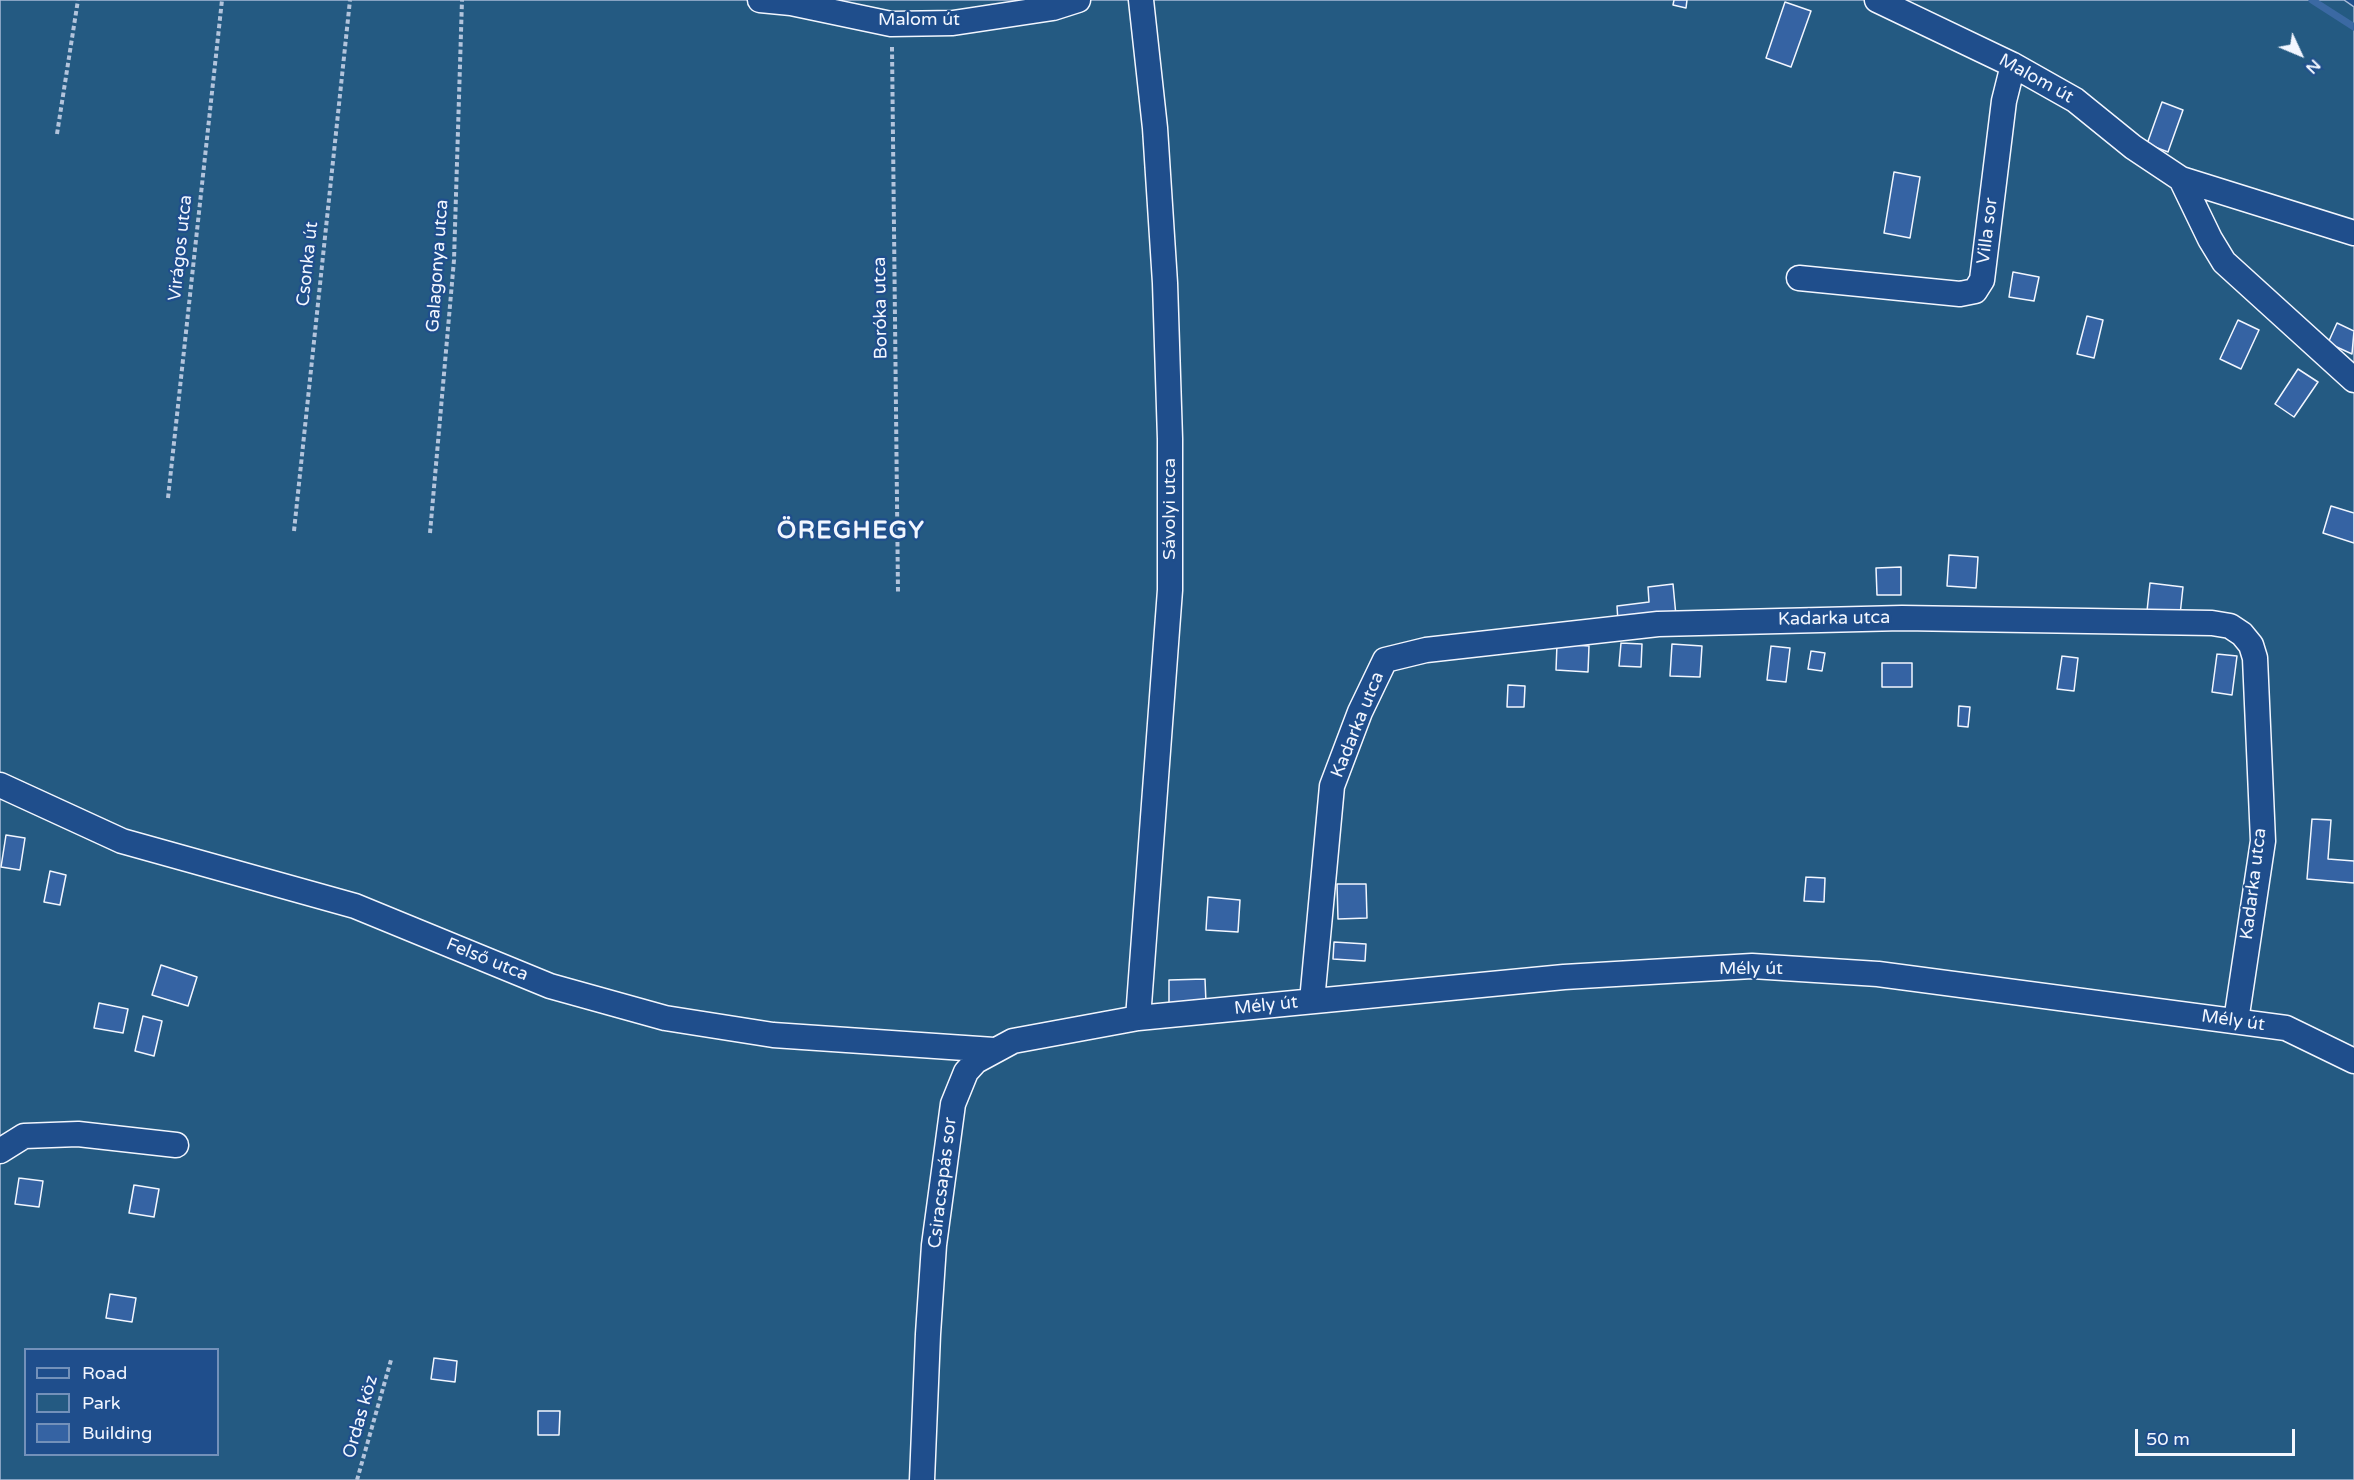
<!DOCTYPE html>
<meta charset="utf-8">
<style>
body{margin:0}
#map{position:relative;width:2354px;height:1480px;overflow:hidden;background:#1f4e8c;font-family:"Varela Round",sans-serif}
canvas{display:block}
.legend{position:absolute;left:24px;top:1348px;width:195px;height:108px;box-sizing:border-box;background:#1f4e8c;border:2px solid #7391ba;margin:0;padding:8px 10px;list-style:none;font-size:18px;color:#f2f6ff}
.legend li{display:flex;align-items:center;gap:12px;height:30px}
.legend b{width:30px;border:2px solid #7391ba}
.north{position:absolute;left:2270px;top:24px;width:60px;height:60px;-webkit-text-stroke:4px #1f4e8c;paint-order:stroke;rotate:134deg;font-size:16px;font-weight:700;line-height:24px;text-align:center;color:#f2f6ff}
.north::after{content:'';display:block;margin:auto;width:21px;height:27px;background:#f2f6ff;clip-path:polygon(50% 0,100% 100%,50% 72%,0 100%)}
.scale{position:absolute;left:2135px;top:1429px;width:160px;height:27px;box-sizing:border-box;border:3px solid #f2f6ff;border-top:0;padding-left:8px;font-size:18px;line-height:21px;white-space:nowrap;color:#f2f6ff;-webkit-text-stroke:4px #1f4e8c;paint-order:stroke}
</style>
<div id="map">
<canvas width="2354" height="1480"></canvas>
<ul class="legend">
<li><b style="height:8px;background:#1f4e8c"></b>Road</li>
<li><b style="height:16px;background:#245a82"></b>Park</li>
<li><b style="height:16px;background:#3563a3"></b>Building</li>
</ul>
<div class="north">N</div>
<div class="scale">50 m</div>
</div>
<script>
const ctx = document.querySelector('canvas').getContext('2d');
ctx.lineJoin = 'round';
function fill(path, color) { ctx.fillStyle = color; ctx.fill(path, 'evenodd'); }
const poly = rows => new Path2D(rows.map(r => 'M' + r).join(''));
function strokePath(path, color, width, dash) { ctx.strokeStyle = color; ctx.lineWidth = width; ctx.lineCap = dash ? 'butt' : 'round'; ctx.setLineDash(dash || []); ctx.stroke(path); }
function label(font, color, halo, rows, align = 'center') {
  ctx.font = font + ' "Varela Round",sans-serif'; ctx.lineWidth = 4.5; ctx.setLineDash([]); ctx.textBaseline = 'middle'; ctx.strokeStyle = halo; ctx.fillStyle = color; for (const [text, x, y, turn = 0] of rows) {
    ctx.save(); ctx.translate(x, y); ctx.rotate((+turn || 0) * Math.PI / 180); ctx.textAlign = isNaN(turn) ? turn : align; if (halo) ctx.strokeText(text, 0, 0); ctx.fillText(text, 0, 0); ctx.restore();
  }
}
const green = poly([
 [0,0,2344,0,2354,7,2354,1480,0,1480,0,0],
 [26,1350,218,1350,218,1454,26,1454,26,1350]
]);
fill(green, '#245a82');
strokePath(green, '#a8bbd7', 1.5);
strokePath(poly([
 [2312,0,2354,27]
]), '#3b69a3', 7);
const building = poly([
 [1674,0,1687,0,1686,8,1673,5,1674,0],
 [1785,2,1811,11,1791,67,1766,58,1785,2],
 [2162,102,2183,110,2168,152,2147,144,2162,102],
 [1894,172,1920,177,1910,238,1884,233,1894,172],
 [2013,272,2039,277,2034,301,2009,297,2013,272],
 [2087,316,2103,320,2094,358,2077,354,2087,316],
 [2238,320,2259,330,2241,369,2220,359,2238,320],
 [2337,323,2354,331,2352,354,2328,343,2337,323],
 [2298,369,2318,382,2294,417,2275,404,2298,369],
 [2331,506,2354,513,2354,543,2323,533,2331,506],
 [1949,555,1978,557,1976,588,1947,586,1949,555],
 [1901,567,1901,595,1877,595,1876,568,1901,567],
 [2150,583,2183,587,2180,615,2147,611,2150,583],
 [1673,584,1676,616,1618,622,1617,606,1649,602,1648,587,1673,584],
 [1621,643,1642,644,1641,667,1619,666,1621,643],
 [1557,644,1589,646,1588,672,1556,670,1557,644],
 [1672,644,1702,646,1700,677,1670,676,1672,644],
 [1771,646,1790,648,1786,682,1767,680,1771,646],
 [1811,651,1825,653,1822,671,1808,669,1811,651],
 [2217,654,2237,656,2232,695,2212,692,2217,654],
 [2062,656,2078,658,2074,691,2057,689,2062,656],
 [1882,663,1912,663,1912,687,1882,687,1882,663],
 [1508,685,1525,686,1524,707,1507,707,1508,685],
 [1959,706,1970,707,1968,727,1958,726,1959,706],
 [2312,819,2331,820,2328,859,2354,861,2354,883,2307,879,2312,819],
 [6,835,25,838,20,870,1,867,6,835],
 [50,871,66,875,60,905,44,902,50,871],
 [1806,877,1825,878,1824,902,1804,901,1806,877],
 [1337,884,1366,884,1367,918,1338,919,1337,884],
 [1208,897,1240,900,1238,932,1206,930,1208,897],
 [1334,942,1366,944,1365,961,1333,959,1334,942],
 [161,965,197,977,188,1006,152,995,161,965],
 [1205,979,1206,1003,1169,1005,1169,980,1205,979],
 [99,1003,128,1009,123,1033,94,1028,99,1003],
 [143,1016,162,1021,154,1056,135,1051,143,1016],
 [19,1178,43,1181,39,1207,15,1204,19,1178],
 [134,1185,159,1189,154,1217,129,1213,134,1185],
 [110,1294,136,1298,132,1322,106,1318,110,1294],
 [434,1358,457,1361,455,1382,431,1379,434,1358],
 [538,1411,560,1411,559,1435,538,1435,538,1411]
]);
fill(building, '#3563a3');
strokePath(building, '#f2f6ff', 1.5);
const minor = poly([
 [760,0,791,3,891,24,953,23,1053,8,1078,0],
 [1877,0,2013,65,2075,100,2133,147,2181,179,2354,233],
 [2181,179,2210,239,2224,262,2354,380],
 [1799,278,1960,294,1975,291,1982,280,2004,101,2013,65],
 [0,785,122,841,355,906,550,986,665,1018,773,1035,994,1050],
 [1312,1001,1332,786,1360,712,1385,660,1426,650,1658,624,1902,618,2212,623,2230,626,2242,634,2251,645,2255,658,2263,841,2236,1021],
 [1138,1018,1170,590,1170,439,1165,283,1155,128,1141,0],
 [0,1151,24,1136,78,1134,176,1145],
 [922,1480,928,1334,934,1245,953,1104,966,1072,976,1061,1013,1041,1138,1018,1564,977,1752,966,1878,974,2286,1028,2354,1061]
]);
strokePath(minor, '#f2f6ff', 27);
strokePath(poly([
 [892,47,898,592],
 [57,134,78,0],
 [168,498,222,0],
 [294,531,350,0],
 [430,533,454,260,462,0],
 [357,1480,391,1360]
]), '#b3c4dc', 4, [4.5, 3]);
strokePath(minor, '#1f4e8c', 24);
label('18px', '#f2f6ff', '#1f4e8c', [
 ["Malom út",919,20],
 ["Malom út",2036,79,29],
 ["Villa sor",1988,231,-83],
 ["Virágos utca",181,248,-84],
 ["Csonka út",308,264,-84],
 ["Galagonya utca",438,266,-86],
 ["Boróka utca",881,308,-91],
 ["Sávolyi utca",1170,509,-90],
 ["Kadarka utca",1834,619,-1],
 ["Kadarka utca",1358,725,-68],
 ["Kadarka utca",2254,884,-83],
 ["Felső utca",487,960,22],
 ["Mély út",1751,969],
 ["Mély út",1266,1006,-6],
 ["Mély út",2233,1021,8],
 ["Csiracsapás sor",943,1183,-83],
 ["Ordas köz",361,1417,-74]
]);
ctx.letterSpacing = '1.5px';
label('bold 24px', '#f2f6ff', '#1f4e8c', [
 ["ÖREGHEGY",851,532]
]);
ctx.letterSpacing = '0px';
</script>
